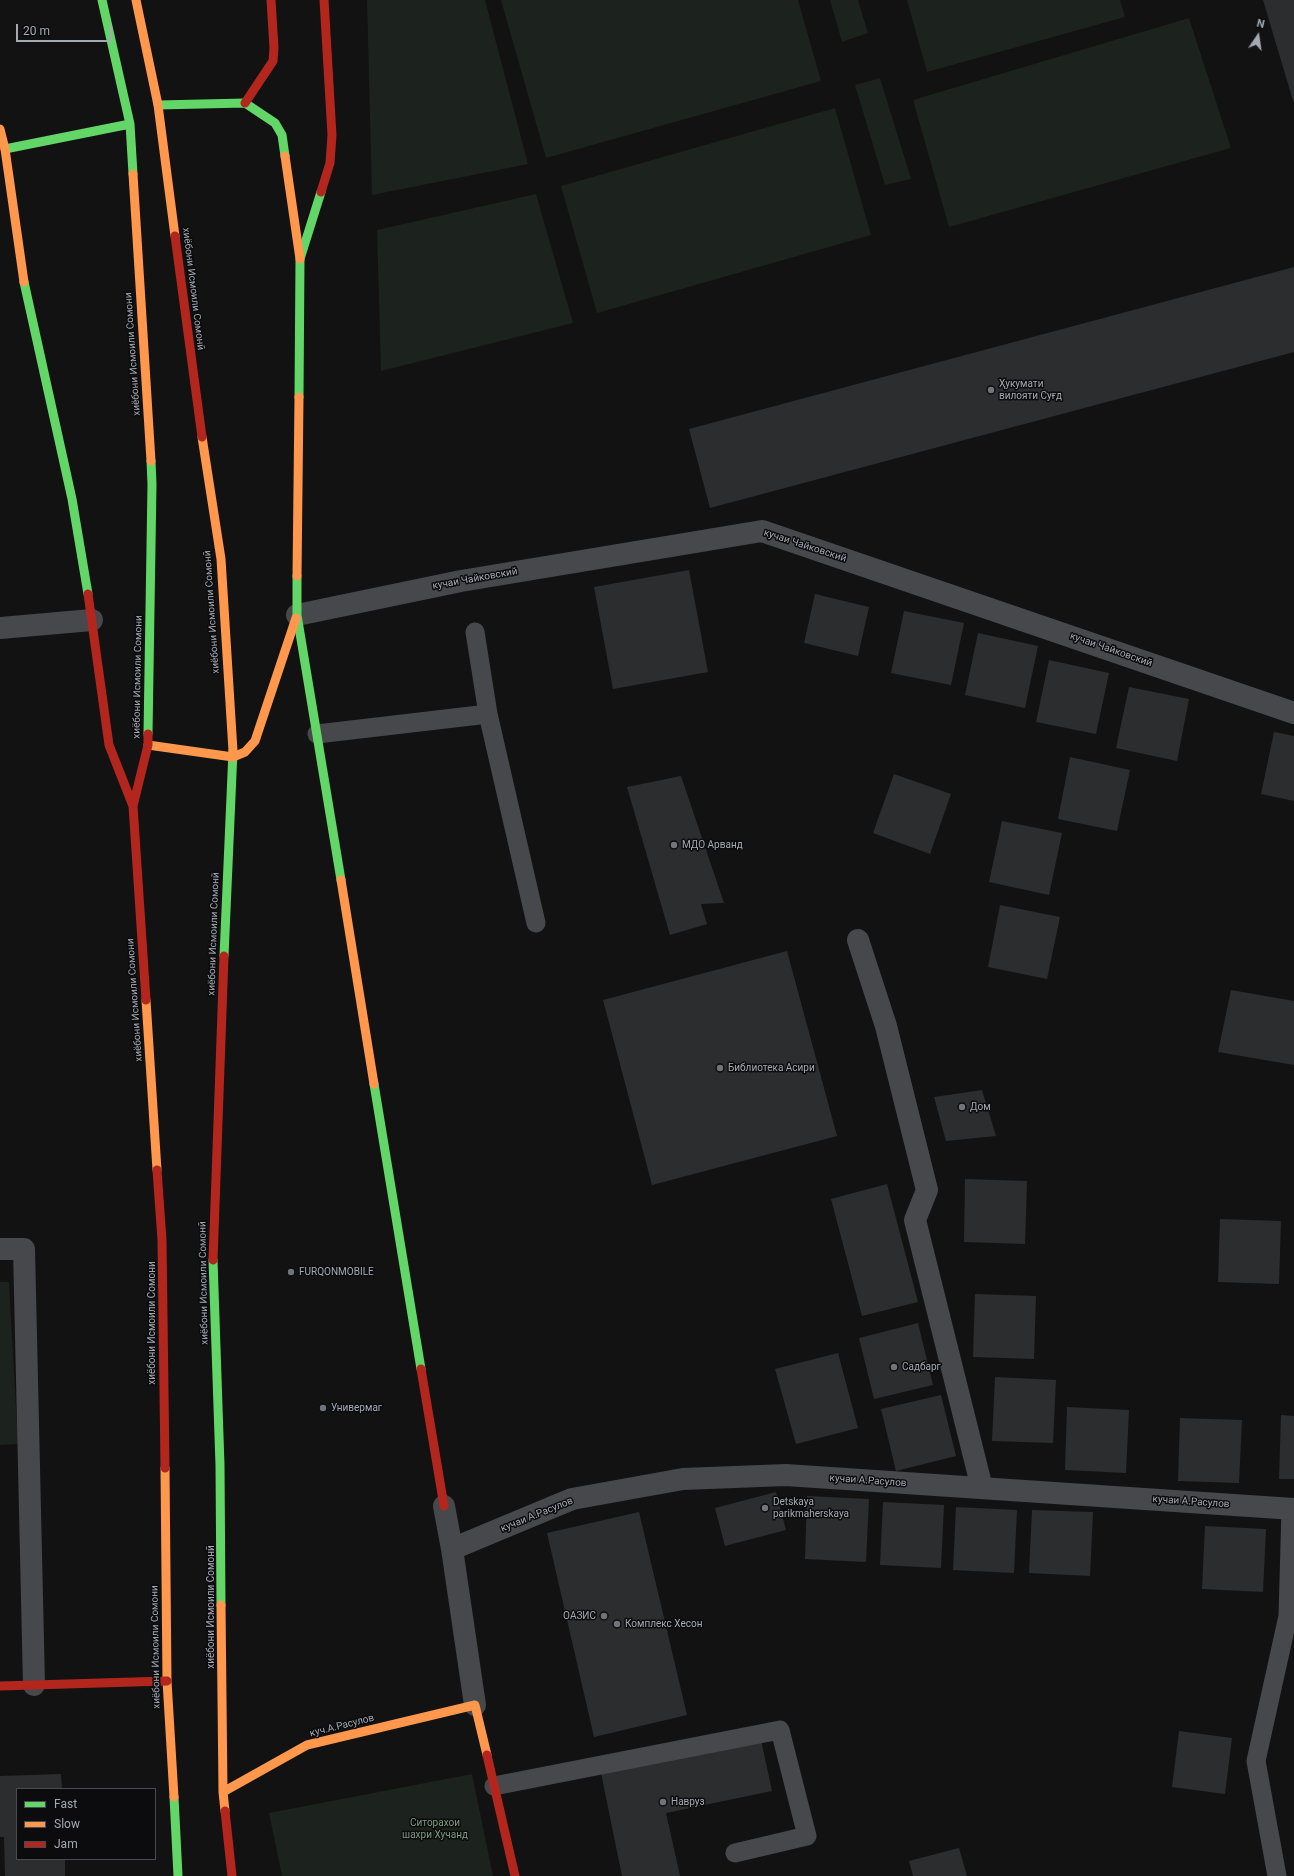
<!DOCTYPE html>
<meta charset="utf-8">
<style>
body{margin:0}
#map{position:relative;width:1294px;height:1876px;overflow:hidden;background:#121212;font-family:Roboto,sans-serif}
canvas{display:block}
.legend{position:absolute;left:16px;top:1788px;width:140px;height:72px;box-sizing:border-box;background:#0c0c0e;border:1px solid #494b50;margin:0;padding:5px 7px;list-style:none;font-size:12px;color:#a4a9b2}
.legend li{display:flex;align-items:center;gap:8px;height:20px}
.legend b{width:20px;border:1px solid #494b50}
.north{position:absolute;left:1238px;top:16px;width:40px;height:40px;-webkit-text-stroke:3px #0c0c0e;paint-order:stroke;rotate:13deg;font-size:11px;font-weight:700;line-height:16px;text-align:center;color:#a4a9b2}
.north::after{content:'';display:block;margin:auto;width:14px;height:18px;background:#a4a9b2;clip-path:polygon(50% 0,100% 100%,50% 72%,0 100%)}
.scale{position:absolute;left:16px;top:24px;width:96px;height:18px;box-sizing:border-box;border:2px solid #a4a9b2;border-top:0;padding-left:5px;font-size:12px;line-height:14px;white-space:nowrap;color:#a4a9b2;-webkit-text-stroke:3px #0c0c0e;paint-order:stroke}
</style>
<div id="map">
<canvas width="1294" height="1876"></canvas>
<ul class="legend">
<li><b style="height:5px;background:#63d668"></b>Fast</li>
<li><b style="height:5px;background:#ff974d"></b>Slow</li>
<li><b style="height:5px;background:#b3261e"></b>Jam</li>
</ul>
<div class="north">N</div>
<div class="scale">20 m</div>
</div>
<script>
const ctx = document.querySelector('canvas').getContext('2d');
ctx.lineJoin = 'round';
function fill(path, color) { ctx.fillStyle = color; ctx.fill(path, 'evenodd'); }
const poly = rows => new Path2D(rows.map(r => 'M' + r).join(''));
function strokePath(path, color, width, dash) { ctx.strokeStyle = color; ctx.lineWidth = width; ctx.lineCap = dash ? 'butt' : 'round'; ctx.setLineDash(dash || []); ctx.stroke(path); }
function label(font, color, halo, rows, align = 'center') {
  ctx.font = font + ' Roboto,sans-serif'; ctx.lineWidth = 3; ctx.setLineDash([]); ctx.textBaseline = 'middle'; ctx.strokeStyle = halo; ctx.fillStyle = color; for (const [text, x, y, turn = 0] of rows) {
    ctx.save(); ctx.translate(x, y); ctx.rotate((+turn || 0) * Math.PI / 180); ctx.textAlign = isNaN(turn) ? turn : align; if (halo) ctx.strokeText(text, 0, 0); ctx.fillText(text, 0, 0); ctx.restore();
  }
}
fill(poly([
 [367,0,485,0,528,164,372,195],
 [501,0,798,0,821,81,546,158],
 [830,0,858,0,868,33,842,42],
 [907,0,1120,0,1125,17,927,72],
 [1189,18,1231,148,949,227,913,100],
 [880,78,911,179,885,185,855,85],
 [835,108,871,235,597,313,561,186],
 [536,194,573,323,381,371,377,230],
 [0,1282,9,1282,18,1444,0,1445],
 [472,1774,493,1876,282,1876,269,1813]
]), '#1c221d');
fill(poly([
 [1263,0,1294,0,1294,104],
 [1294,267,1294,352,710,508,689,429],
 [689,570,708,672,613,689,594,587],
 [815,594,869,607,858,656,804,643],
 [904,611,964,623,951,685,891,673],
 [978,633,1038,646,1025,708,965,695],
 [1049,660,1109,673,1096,734,1036,722],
 [1129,687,1189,699,1177,761,1116,748],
 [1274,732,1294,736,1294,801,1261,794],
 [1070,757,1130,770,1117,831,1058,819],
 [894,774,951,794,930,854,873,833],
 [681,776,724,903,701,904,707,924,670,935,627,787],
 [1002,821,1062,833,1049,895,989,882],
 [1000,905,1060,917,1047,979,988,967],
 [787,951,837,1136,652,1185,603,1000],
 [1231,990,1294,1001,1294,1065,1218,1052],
 [982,1090,996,1136,946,1141,934,1097],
 [965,1179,1027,1181,1025,1244,964,1242],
 [887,1184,918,1302,862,1316,831,1199],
 [1220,1219,1281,1221,1279,1284,1218,1282],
 [975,1294,1036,1296,1034,1359,973,1357],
 [918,1323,933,1385,874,1399,859,1338],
 [838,1353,858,1428,796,1444,775,1369],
 [995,1377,1056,1380,1053,1443,992,1441],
 [941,1395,956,1456,896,1471,881,1409],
 [1067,1407,1129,1410,1126,1473,1065,1470],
 [1281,1415,1294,1416,1294,1479,1279,1479],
 [1180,1418,1242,1420,1239,1483,1178,1481],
 [776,1492,786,1530,725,1546,715,1508],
 [807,1496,869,1499,866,1562,805,1559],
 [883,1502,944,1505,941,1568,880,1565],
 [956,1507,1017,1510,1014,1573,953,1570],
 [1032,1510,1093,1512,1090,1576,1029,1573],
 [639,1512,687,1715,594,1737,547,1533],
 [1205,1526,1266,1529,1263,1592,1202,1589],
 [1179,1731,1232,1738,1225,1794,1172,1787],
 [761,1740,772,1791,666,1813,680,1876,622,1876,601,1773],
 [61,1774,62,1789,17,1789,17,1859,65,1859,65,1876,5,1876,4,1837,0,1837,0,1776],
 [959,1848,967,1876,913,1876,909,1861]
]), '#2c2d2e');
strokePath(poly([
 [475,632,488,714],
 [317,734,488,714,536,923],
 [494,1786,780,1730,807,1836,735,1853],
 [1277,1876,1256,1761,1288,1616,1291,1509]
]), '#46484b', 19);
strokePath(poly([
 [297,615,461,581,762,531,1294,713],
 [0,628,92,620],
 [858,940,886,1026,927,1190,915,1220,982,1488],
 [0,1249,24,1249,34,1685],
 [444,1506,452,1549,475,1705],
 [452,1549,572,1499,683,1479,786,1475,1294,1509]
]), '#46484b', 22);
strokePath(poly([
 [102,0,130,124,133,174],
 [158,105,245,103,275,123,282,135,285,156],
 [5,149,130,124],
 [24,282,72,499,88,594],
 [299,397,300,259,321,192],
 [297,576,297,615,341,880],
 [148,734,152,484,151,461],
 [224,956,233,751],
 [374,1084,421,1369],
 [213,1260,220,1465,221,1605],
 [174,1797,178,1876]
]), '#63d668', 9);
strokePath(poly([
 [136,0,158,105,175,236],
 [0,129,5,149,24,282],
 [285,156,300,259],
 [133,174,151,461],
 [202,437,221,559,233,751],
 [297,576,299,397],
 [148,745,233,757,245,752,255,741,296,618],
 [341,880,374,1084],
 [146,1000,157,1170],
 [165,1468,167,1681,174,1797],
 [221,1605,223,1792,225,1811],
 [223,1792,307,1745,475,1705,487,1755]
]), '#ff974d', 9);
strokePath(poly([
 [245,103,273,61,274,48,271,0],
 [321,192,330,163,332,135,324,0],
 [175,236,202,437],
 [88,594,109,745,133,806],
 [146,1000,133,806,148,745,148,734],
 [157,1170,162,1240,165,1468],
 [213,1260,224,956],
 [421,1369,444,1506],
 [0,1686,167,1681],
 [487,1755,515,1876],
 [225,1811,232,1876]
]), '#b3261e', 9);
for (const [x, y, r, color] of [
 [991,390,4,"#71747a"],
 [674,845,4,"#71747a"],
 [720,1068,4,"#71747a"],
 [962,1107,4,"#71747a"],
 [291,1272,4,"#71747a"],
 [894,1367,4,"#71747a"],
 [323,1408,4,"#71747a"],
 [765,1508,4,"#71747a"],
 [604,1616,4,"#71747a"],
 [617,1624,4,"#71747a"],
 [663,1802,4,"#71747a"]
]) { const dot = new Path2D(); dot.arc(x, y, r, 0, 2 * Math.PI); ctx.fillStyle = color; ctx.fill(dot); strokePath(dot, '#0c0c0e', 1.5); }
label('10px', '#a4a9b2', '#0c0c0e', [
 ["хиёбони Исмоили Сомонӣ",193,289,83],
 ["хиёбони Исмоили Сомони",133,354,-94],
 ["кучаи Чайковский",805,546,18],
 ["кучаи Чайковский",475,579,-10],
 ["хиёбони Исмоили Сомонӣ",212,612,-94],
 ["кучаи Чайковский",1111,650,19],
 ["хиёбони Исмоили Сомони",138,677,-89],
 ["хиёбони Исмоили Сомонӣ",214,934,-88],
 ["хиёбони Исмоили Сомони",135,1000,-94],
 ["хиёбони Исмоили Сомонӣ",204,1283,-91],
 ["хиёбони Исмоили Сомони",152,1323,-90],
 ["кучаи А.Расулов",868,1481,4],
 ["кучаи А.Расулов",1191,1502,4],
 ["кучаи А.Расулов",537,1515,-22],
 ["хиёбони Исмоили Сомонӣ",211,1607,-90],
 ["хиёбони Исмоили Сомони",156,1647,-91],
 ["куч.А.Расулов",342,1726,-14]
]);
label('10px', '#a4a9b2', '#0c0c0e', [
 ["Ҳукумати",999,384],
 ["вилояти Суғд",999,396],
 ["МДО Арванд",682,845],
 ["Библиотека Асири",728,1068],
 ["Дом",970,1107],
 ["FURQONMOBILE",299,1272],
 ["Садбарг",902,1367],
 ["Универмаг",331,1408],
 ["Detskaya",773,1502],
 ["parikmaherskaya",773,1514],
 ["ОАЗИС",596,1616,"right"],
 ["Комплекс Хесон",625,1624],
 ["Навруз",671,1802]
], 'left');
label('10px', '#7d9b7e', '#0c0c0e', [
 ["Ситорахои",435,1823],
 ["шахри Хучанд",435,1835]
]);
</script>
